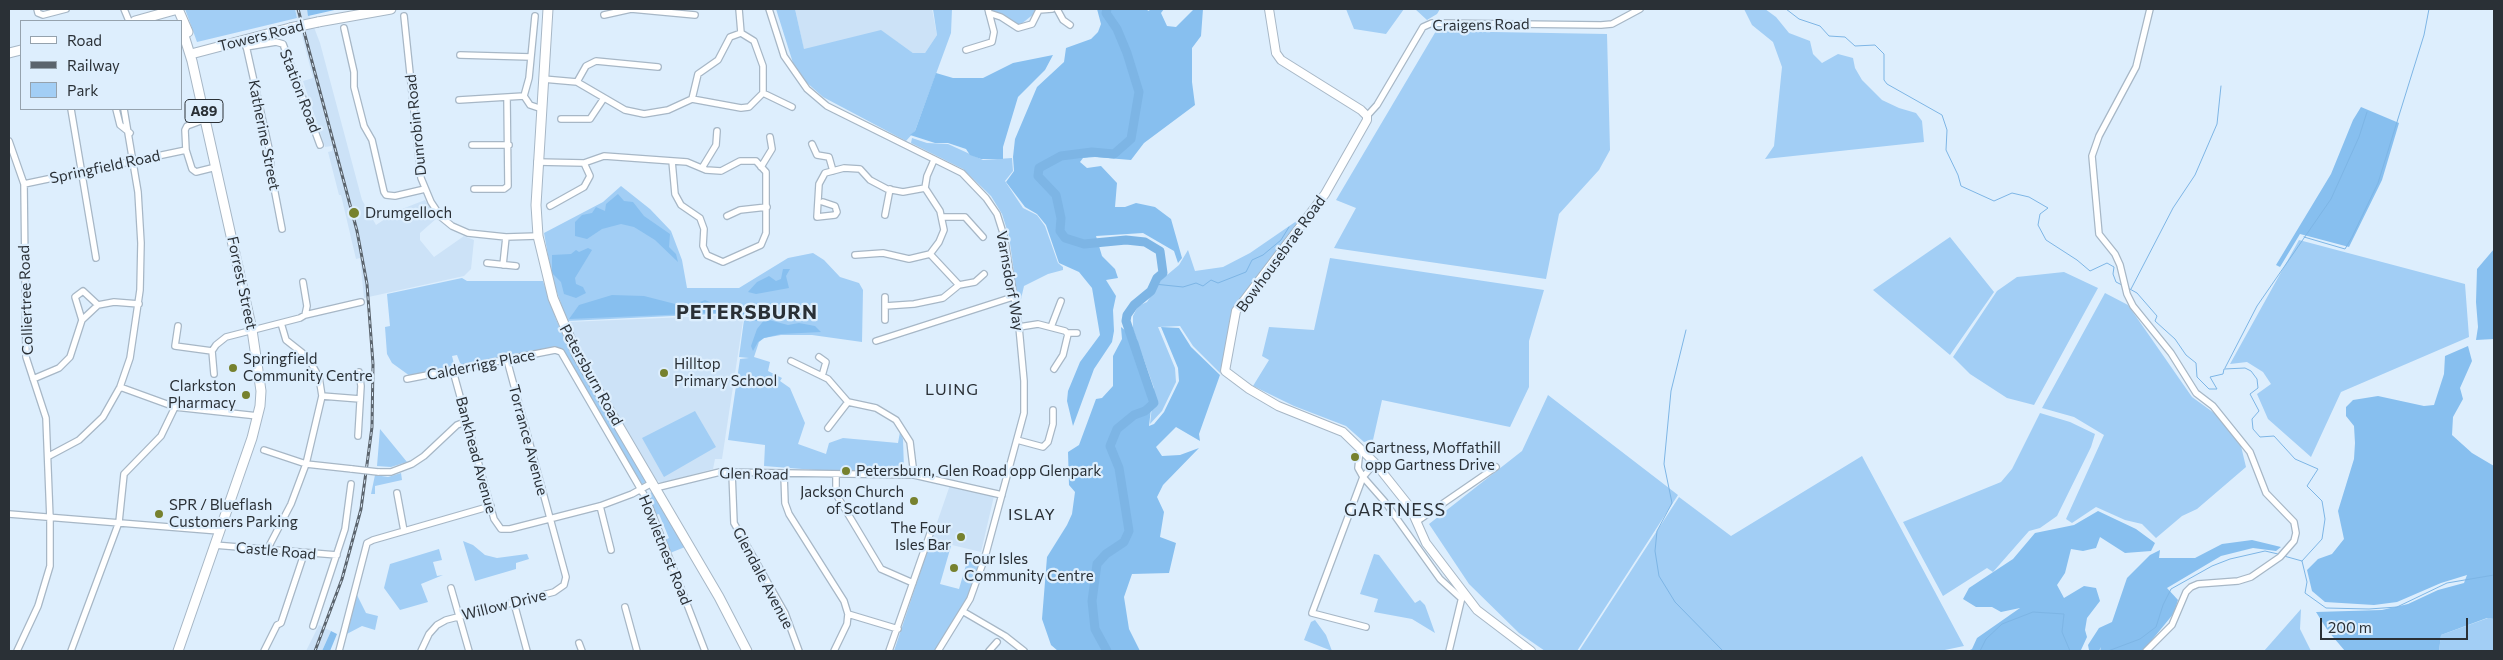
<!DOCTYPE html>
<style>
body{margin:0}
#map{position:relative;width:2503px;height:660px;overflow:hidden;background:#ddeefd;font-family:Commissioner,sans-serif}
canvas{display:block}
.frame{position:absolute;inset:0;border:10px solid #2a3036;pointer-events:none}
.legend{position:absolute;left:20px;top:20px;width:162px;height:90px;box-sizing:border-box;background:#ddeefd;border:1px solid #95a2ad;margin:0;padding:6px 9px;list-style:none;font-size:15px;color:#2a3036}
.legend li{display:flex;align-items:center;gap:10px;height:25px}
.legend b{width:25px;border:1px solid #95a2ad}
.scale{position:absolute;left:2320px;top:618px;width:148px;height:22px;box-sizing:border-box;border:2px solid #2a3036;border-top:0;padding-left:6px;font-size:15px;line-height:18px;white-space:nowrap;color:#2a3036;-webkit-text-stroke:4px #ddeefd;paint-order:stroke}
</style>
<div id="map">
<canvas width="2503" height="660"></canvas>
<div class="frame"></div>
<ul class="legend">
<li><b style="height:6px;background:#fff"></b>Road</li>
<li><b style="height:6px;background:#5b646d"></b>Railway</li>
<li><b style="height:14px;background:#a2cef5"></b>Park</li>
</ul>
<div class="scale">200 m</div>
</div>
<script>
const ctx = document.querySelector('canvas').getContext('2d');
ctx.lineJoin = 'round';
function fill(path, color) { ctx.fillStyle = color; ctx.fill(path, 'evenodd'); }
const poly = rows => new Path2D(rows.map(r => 'M' + r).join(''));
function strokePath(path, color, width, dash) { ctx.strokeStyle = color; ctx.lineWidth = width; ctx.lineCap = dash ? 'butt' : 'round'; ctx.setLineDash(dash || []); ctx.stroke(path); }
function label(font, color, halo, rows, align = 'center') {
  ctx.font = font + ' Commissioner,sans-serif'; ctx.lineWidth = 4.5; ctx.setLineDash([]); ctx.textBaseline = 'middle'; ctx.strokeStyle = halo; ctx.fillStyle = color; for (const [text, x, y, turn = 0] of rows) {
    ctx.save(); ctx.translate(x, y); ctx.rotate((+turn || 0) * Math.PI / 180); ctx.textAlign = isNaN(turn) ? turn : align; if (halo) ctx.strokeText(text, 0, 0); ctx.fillText(text, 0, 0); ctx.restore();
  }
}
fill(poly([
 [295,9,307,9,320,43,362,200,376,225,397,211,425,200,437,218,420,233,420,240,434,257,464,236,474,240,471,269,464,276,364,298,360,258,356,259,341,195,339,195,328,152,332,151,332,146,325,147,303,81,313,78],
 [795,9,932,9,937,35,925,53,913,53,881,31,804,50],
 [734,315,743,321,722,459,715,459,713,469,662,483,656,480,576,343,568,322],
 [950,485,994,496,981,552,931,540],
 [319,625,331,631,322,651,306,651]
]), '#cce2f7');
fill(poly([
 [185,9,295,9,297,18,197,42],
 [776,9,795,9,804,49,881,30,913,53,925,53,937,35,933,9,952,9,951,33,915,131,906,141,823,97,806,82,793,63],
 [991,9,1040,9,1020,25,991,11],
 [1346,9,1404,9,1386,34,1354,29],
 [1415,9,1440,9,1437,14,1427,20],
 [1744,9,1765,9,1776,17,1789,33,1810,41,1813,54,1822,63,1838,54,1853,58,1855,68,1862,80,1882,100,1899,108,1916,113,1922,121,1924,142,1765,159,1774,146,1782,67,1773,42,1752,25],
 [1436,31,1607,34,1610,150,1599,170,1559,214,1546,279,1334,248,1356,208,1336,200],
 [912,138,927,143,948,144,983,160,1012,158,1013,171,1005,181,1023,208,1037,215,1045,226,1058,263,1063,267,1063,270,1048,274,1024,286,1019,308,1009,236,1002,214,991,196,963,169,911,143],
 [621,186,650,209,671,231,682,260,687,288,739,288,788,258,813,253,824,260,840,277,859,283,863,290,862,342,812,335,781,335,764,338,759,342,754,357,770,362,768,371,782,378,780,381,790,388,805,423,798,444,826,454,829,443,843,438,898,443,900,432,903,439,904,470,815,470,764,466,765,445,728,440,740,359,749,358,739,357,744,320,736,313,567,321,552,278,544,233,603,202],
 [1298,220,1296,226,1233,309,1220,373,1193,346,1180,326,1158,327,1175,368,1176,382,1162,411,1150,424,1154,388,1133,329,1133,316,1138,306,1147,302,1161,280,1179,265,1188,250,1195,271,1223,267,1250,253],
 [1950,237,1994,292,1950,355,1873,290],
 [2299,240,2465,284,2469,337,2341,392,2311,457,2268,419,2257,394,2271,384,2263,372,2247,362,2230,364],
 [1330,258,1544,290,1529,341,1529,387,1510,427,1382,400,1373,440,1364,442,1346,426,1294,406,1253,386,1269,360,1262,356,1269,327,1314,330],
 [2064,272,2098,288,2034,405,2007,398,1970,374,1953,357,1997,291,2017,277],
 [462,278,467,281,543,281,556,319,568,347,646,482,642,484,562,350,465,366,460,363,457,355,452,356,454,364,451,368,410,376,392,363,387,354,385,327,390,326,387,294],
 [2105,293,2128,305,2192,397,2221,418,2241,446,2246,467,2197,509,2182,516,2156,538,2142,524,2125,520,2096,507,2072,523,2066,519,2104,435,2074,417,2042,408],
 [1548,395,1678,495,1577,651,1545,651,1519,633,1469,584,1429,524,1522,451],
 [695,411,716,447,664,477,642,438],
 [2040,413,2070,422,2095,434,2091,447,2057,516,2040,528,2029,531,1993,572,1987,568,1943,596,1903,522,2001,482,2012,469],
 [380,429,407,462,391,467,377,466],
 [1862,456,1964,646,1940,651,1579,651,1679,497,1731,536],
 [401,473,402,480,375,486,375,494,371,494,375,475,388,477],
 [652,492,685,547,670,553,665,540,669,538,659,514,656,515,649,499,648,494],
 [931,540,951,546,940,584,959,589,968,558,980,562,969,596,935,651,894,651],
 [463,541,473,545,485,555,497,558,527,554,529,559,516,563,516,569,475,581],
 [439,549,442,560,433,562,437,576,443,575,421,584,428,602,400,610,384,588,390,564],
 [1374,554,1379,555,1415,603,1420,600,1425,605,1435,633,1412,619,1374,612,1378,599,1360,594],
 [355,591,366,613,378,616,375,630,362,626,343,636],
 [2301,609,2300,629,2311,651,2264,651],
 [2488,618,2494,619,2494,651,2439,651,2441,635],
 [1315,620,1326,635,1332,651,1304,640,1311,622]
]), '#a2cef5');
fill(poly([
 [307,9,339,9,308,16],
 [1097,9,1145,9,1149,11,1150,9,1164,9,1161,13,1167,26,1176,27,1194,9,1203,9,1201,36,1192,48,1192,82,1195,105,1144,143,1131,160,1095,157,1083,158,1080,162,1087,168,1101,166,1117,183,1115,207,1125,207,1136,203,1155,207,1171,219,1182,258,1178,263,1174,251,1143,233,1096,236,1102,256,1115,269,1118,278,1106,280,1116,296,1113,310,1114,331,1112,342,1094,369,1073,426,1067,401,1068,391,1080,362,1100,335,1092,288,1079,272,1059,263,1046,225,1037,214,1025,207,1006,182,1014,171,1013,157,1015,139,1037,87,1064,62,1066,48,1091,39,1098,32,1101,24],
 [1053,55,1045,70,1018,97,1003,147,1003,159,981,159,970,155,966,149,948,143,935,143,910,135,915,131,936,73,953,78,983,78,1013,63],
 [2361,107,2399,123,2382,180,2349,247,2300,234,2280,267,2276,265,2331,174,2353,120],
 [618,194,624,201,633,202,644,216,670,234,669,247,676,254,678,262,655,240,634,227,621,224,602,229,587,239,575,236,575,222,582,215,592,213,596,207,605,211,606,204],
 [588,248,592,250,575,278,576,284,583,287,586,293,576,298,564,294,561,282,552,273,552,255,571,254,576,250,579,252],
 [2494,249,2494,339,2476,340,2478,327,2476,302,2477,269],
 [783,269,790,269,786,276,789,288,756,294,748,292,757,282,769,276,776,281,781,279],
 [612,295,644,296,687,307,705,300,723,308,741,308,756,313,758,321,747,319,736,312,569,319,579,305],
 [765,319,788,325,799,323,815,326,821,332,781,334,764,338,758,342,753,351,751,346,757,329],
 [1121,327,1138,341,1153,391,1149,426,1154,424,1164,412,1179,381,1178,368,1161,327,1179,328,1191,347,1220,375,1199,434,1200,441,1176,427,1156,447,1162,456,1180,455,1199,448,1163,485,1157,497,1164,512,1160,537,1176,543,1169,573,1132,574,1124,597,1129,629,1140,651,1058,651,1051,645,1042,619,1047,557,1067,525,1072,514,1075,492,1069,485,1068,452,1079,445,1096,399,1102,398,1113,386,1113,356,1122,339],
 [2468,346,2472,361,2460,388,2463,399,2453,417,2452,435,2472,453,2494,466,2494,619,2487,618,2441,635,2439,651,2345,651,2328,631,2316,612,2382,610,2408,604,2438,590,2464,583,2467,575,2441,583,2397,602,2374,605,2325,602,2312,591,2307,570,2318,559,2332,554,2344,539,2338,511,2354,459,2355,443,2354,426,2346,416,2346,407,2353,400,2378,396,2424,406,2434,405,2444,374,2445,356],
 [2098,511,2136,529,2155,543,2151,551,2125,553,2100,537,2096,548,2083,551,2071,549,2065,573,2057,585,2064,598,2084,586,2096,588,2100,601,2087,618,2085,630,2087,637,2081,650,2089,650,2088,645,2099,628,2112,622,2127,578,2150,555,2160,550,2159,558,2195,558,2222,544,2252,540,2281,547,2276,551,2253,548,2221,556,2167,588,2178,600,2174,613,2143,651,2100,651,2101,647,2099,651,1968,651,1972,649,1977,638,2020,608,2001,612,1992,607,1976,607,1963,599,1969,588,2013,559,2035,533,2074,525],
 [331,631,337,634,330,651,322,651]
]), '#87bfef');
strokePath(poly([
 [1786,9,1799,19,1820,26,1829,36,1845,37,1855,46,1875,45,1884,54,1884,80,1887,84,1942,115,1947,130,1946,150,1958,175,1961,186,1994,201,2012,193,2029,197,2048,208,2040,214,2038,225,2046,240,2077,260,2090,271,2107,263,2114,267,2113,274,2116,282,2122,285],
 [2304,237,2345,249,2352,237,2378,183,2424,35,2429,9],
 [1154,284,1183,287,1196,283,1203,286,1211,280,1218,283,1246,272,1252,260,1263,255,1281,240,1289,227],
 [2128,288,2137,293,2157,316,2155,321,2175,339,2186,355,2196,363,2197,377,2209,389,2217,389,2210,377,2223,374,2224,369,2245,368,2251,371,2257,379,2258,388,2250,394,2259,411,2252,419,2253,429,2260,437,2274,436,2295,459,2318,469,2307,486,2322,501,2325,519,2322,539,2302,561],
 [2131,289,2173,208,2195,175,2217,124,2221,86],
 [1686,330,1671,391,1664,464,1672,503,1657,531,1655,551,1659,576,1675,602,1723,651],
 [2225,368,2257,306,2331,199,2359,137,2367,112],
 [2284,556,2302,561,2307,582,2305,593,2326,608,2369,609,2397,607,2447,583,2494,575],
 [1980,651,1986,639,2002,624,2033,612,2064,614,2062,632,2070,651],
 [2108,651,2140,639,2156,627,2163,605,2171,589,2212,566,2230,559,2265,551,2278,554]
]), '#7db5e5', 1);
strokePath(poly([
 [1107,9,1106,13,1117,29,1127,53,1139,92,1131,139,1114,154,1092,152,1061,156,1039,168,1038,176,1056,195,1061,218,1060,231,1065,238,1084,244,1126,240,1145,242,1160,251,1163,273,1157,278,1151,291,1134,305,1127,315,1126,321,1154,403,1145,411,1134,415,1117,429,1110,446,1119,468,1129,531,1124,542,1106,554,1097,564,1092,601,1095,629,1107,651]
]), '#7db5e5', 9);
const minor = poly([
 [37,9,38,13,43,15,66,9],
 [124,9,129,21],
 [739,9,741,33],
 [769,9,784,56,807,89,827,106,962,173,986,198,997,214,1004,236,1019,327,1024,381,1024,413,985,557,970,599,938,651],
 [1057,9,1063,20,1070,25],
 [989,13,1001,17,1018,28,1032,24,1039,10,1052,9],
 [604,15,631,9,695,15],
 [404,16,421,178,431,202,441,217,452,226,468,233,506,237,538,236],
 [344,28,354,72,354,87,364,126,372,140,384,192,386,195,395,196,425,189],
 [741,33,754,41,763,66,763,93,749,107,741,108,692,99,698,74,718,60,730,37,741,33],
 [245,41,270,153,271,172,282,229],
 [246,47,276,42,283,44,320,145],
 [966,50,992,42,994,32,988,9],
 [460,55,531,57],
 [543,79,577,82,625,110,644,114,668,110,692,99],
 [577,82,586,66,596,61,658,67],
 [763,93,792,107],
 [524,96,530,105,542,109],
 [459,100,524,96,529,78,535,16],
 [71,109,96,258],
 [116,109,120,125,130,133],
 [1367,116,1377,105,1423,27,1432,23,1601,25,1612,24,1640,9],
 [206,119,187,126,185,130,186,150,192,169,196,172,216,167],
 [561,119,590,119,604,98],
 [9,141,24,184,26,357,46,418,50,519,50,566,38,606,17,651],
 [812,144,817,155,829,157,833,171],
 [472,145,509,145],
 [537,162,584,163,604,156,687,162,706,170,721,171,740,161,756,161,766,172,766,233,761,245,723,262,707,255,703,246,704,229,700,218,681,205,675,194,672,161],
 [761,167,772,149,770,137],
 [702,168,716,145,717,131],
 [24,184,186,150],
 [474,189,504,189,508,186,507,98],
 [823,202,835,206,837,212,835,215,817,217,819,184,825,173,844,168,860,169,870,180,887,189,903,192,925,188],
 [550,206,584,187,590,176,584,163],
 [885,215,890,189],
 [727,216,740,210,767,207],
 [942,217,965,217,983,237],
 [930,254,959,285],
 [855,255,883,253,909,259,930,254,939,242,944,230,940,211,925,188,927,176,934,160],
 [487,263,516,266],
 [503,265,506,237],
 [303,282,307,306,305,315],
 [959,285,975,282,984,274],
 [885,306,914,304,943,298,959,285],
 [82,320,75,297,83,291,98,305],
 [885,320,885,297],
 [178,326,175,346,212,351],
 [1019,327,1038,324,1065,331,1068,334,1063,355,1054,369],
 [1051,327,1061,301],
 [1067,333,1077,333],
 [876,341,1013,297],
 [819,357,826,362,822,376],
 [791,361,828,379,848,402,876,408,896,420,910,442,914,475],
 [453,371,494,519,501,529,510,529,600,506,632,494,652,483],
 [214,374,212,351,216,345,226,337,300,318,305,315,361,302],
 [33,379,59,368,70,357,82,320,98,305,114,302,139,304],
 [407,379,555,350,561,352,647,500,705,651],
 [120,387,175,407,258,416],
 [322,396,360,399],
 [828,428,848,402],
 [358,436,361,386,359,372],
 [1017,440,1043,447,1048,442,1053,424,1053,410],
 [1360,449,1358,468,1363,477,1385,502,1440,579,1462,599],
 [264,450,306,464,352,469],
 [49,456,79,440,103,417,120,387,130,358,140,290,141,243,138,192,124,109],
 [378,472,391,472,412,464,424,456,457,425,467,421],
 [732,473,734,523,785,613,799,651],
 [784,474,785,503,789,514,844,601,848,614,847,624,834,651],
 [836,475,836,494,881,569,913,583],
 [655,488,720,472,914,475,1002,495],
 [397,493,404,531],
 [600,506,611,550],
 [9,514,219,531],
 [1416,522,1496,467],
 [214,545,337,555],
 [267,550,291,504,306,464,322,396,319,377,311,363,305,355,286,340,281,323],
 [451,588,469,651],
 [514,603,527,651],
 [625,607,637,651],
 [964,612,1005,636,1024,651],
 [848,614,898,629],
 [313,626,345,529,351,484],
 [1366,627,1312,613,1363,477,1375,463],
 [579,643,582,651],
 [71,651,119,522,124,474,161,436,175,407],
 [264,651,277,625,281,623,304,554],
 [339,651,367,543,373,540,491,506],
 [421,651,429,634,437,625,446,620,554,592,564,585,566,577,507,360],
 [889,651,932,528],
 [989,651,997,642],
 [1449,651,1462,597],
 [2146,651,2172,625,2186,592,2191,587,2198,584,2238,581,2251,577,2280,557,2294,541,2296,533,2294,522,2266,493,2250,452,2213,406,2196,393,2171,353,2133,306,2127,294,2120,265,2115,254,2099,234,2092,156,2099,136,2136,67,2150,9]
]);
const tertiary = poly([
 [1269,9,1276,53,1281,60,1361,110,1367,116,1367,120,1325,194,1236,311,1225,371,1249,389,1278,406,1343,432,1375,463,1410,507,1426,543,1477,610,1531,651]
]);
const secondary = poly([
 [548,9,536,205,538,236,553,298,577,355,719,597,747,651],
 [135,21,178,9],
 [318,22,391,9],
 [9,53,21,50],
 [191,54,290,28]
]);
const primary = poly([
 [178,9,188,32],
 [178,651,252,438,260,406,261,391,252,330,192,61,181,26]
]);
strokePath(minor, '#a7b7c6', 8);
strokePath(tertiary, '#a7b7c6', 10);
strokePath(secondary, '#a7b7c6', 11);
strokePath(primary, '#a7b7c6', 11);
strokePath(minor, '#fff', 5.5);
strokePath(tertiary, '#fff', 8);
strokePath(secondary, '#fff', 9);
strokePath(primary, '#fff', 9);
const rail = poly([
 [298,9,357,231,367,284,373,364,372,427,361,509,342,579,315,651]
]);
strokePath(rail, '#5b646d', 3);
strokePath(rail, '#ddeefd', 1, [4]);
const minorBridge = poly([
 [352,469,378,472]
]);
const secondaryBridge = poly([
 [290,28,318,22]
]);
strokePath(minorBridge, '#a7b7c6', 8, []);
strokePath(secondaryBridge, '#a7b7c6', 11, []);
strokePath(minorBridge, '#fff', 5.5);
strokePath(secondaryBridge, '#fff', 9);
for (const [x, y, r, color] of [
 [354,213,6,"#76812e"],
 [233,368,5,"#76812e"],
 [664,373,5,"#76812e"],
 [246,395,5,"#76812e"],
 [1355,457,5,"#76812e"],
 [846,471,5,"#76812e"],
 [914,501,5,"#76812e"],
 [159,514,5,"#76812e"],
 [961,537,5,"#76812e"],
 [954,568,5,"#76812e"]
]) { const dot = new Path2D(); dot.arc(x, y, r, 0, 2 * Math.PI); ctx.fillStyle = color; ctx.fill(dot); strokePath(dot, '#ddeefd', 2); }
for (const [x, y, w] of [
 [204,111,38]
]) { const box = new Path2D(); box.roundRect(x - w / 2, y - 11.5, w, 23, 4); ctx.fillStyle = '#ddeefd'; ctx.fill(box); strokePath(box, '#2a3036', 1); }
label('bold 14px', '#2a3036', null, [
 ["A89",204,111]
]);
label('15px', '#2a3036', '#ddeefd', [
 ["Craigens Road",1481,25,-1],
 ["Towers Road",261,36,-14],
 ["Station Road",300,91,69],
 ["Dunrobin Road",416,125,-96],
 ["Katherine Street",264,135,79],
 ["Springfield Road",105,167,-12],
 ["Bowhousebrae Road",1281,254,-54],
 ["Varnsdorf Way",1010,281,80],
 ["Forrest Street",242,283,78],
 ["Colliertree Road",26,300,-92],
 ["Calderrigg Place",481,365,-11],
 ["Petersburn Road",591,375,61],
 ["Torrance Avenue",528,440,75],
 ["Bankhead Avenue",476,455,75],
 ["Glen Road",754,474,1],
 ["Howletnest Road",665,550,68],
 ["Castle Road",276,551,5],
 ["Glendale Avenue",763,578,62],
 ["Willow Drive",504,605,-14]
]);
label('15px', '#2a3036', '#ddeefd', [
 ["Drumgelloch",365,213],
 ["Springfield",243,359],
 ["Community Centre",243,376],
 ["Hilltop",674,364],
 ["Primary School",674,381],
 ["Clarkston",236,386,"right"],
 ["Pharmacy",236,403,"right"],
 ["Gartness, Moffathill",1365,448],
 ["opp Gartness Drive",1365,465],
 ["Petersburn, Glen Road opp Glenpark",856,471],
 ["Jackson Church",904,492,"right"],
 ["of Scotland",904,509,"right"],
 ["SPR / Blueflash",169,505],
 ["Customers Parking",169,522],
 ["The Four",951,528,"right"],
 ["Isles Bar",951,545,"right"],
 ["Four Isles",964,559],
 ["Community Centre",964,576]
], 'left');
ctx.letterSpacing = '1px';
label('16px', '#2a3036', '#ddeefd', [
 ["LUING",952,390],
 ["ISLAY",1032,515]
]);
ctx.letterSpacing = '0px';
ctx.letterSpacing = '1px';
label('18px', '#2a3036', '#ddeefd', [
 ["GARTNESS",1395,510]
]);
ctx.letterSpacing = '0px';
ctx.letterSpacing = '1px';
label('bold 20px', '#2a3036', '#ddeefd', [
 ["PETERSBURN",747,312]
]);
ctx.letterSpacing = '0px';
</script>
